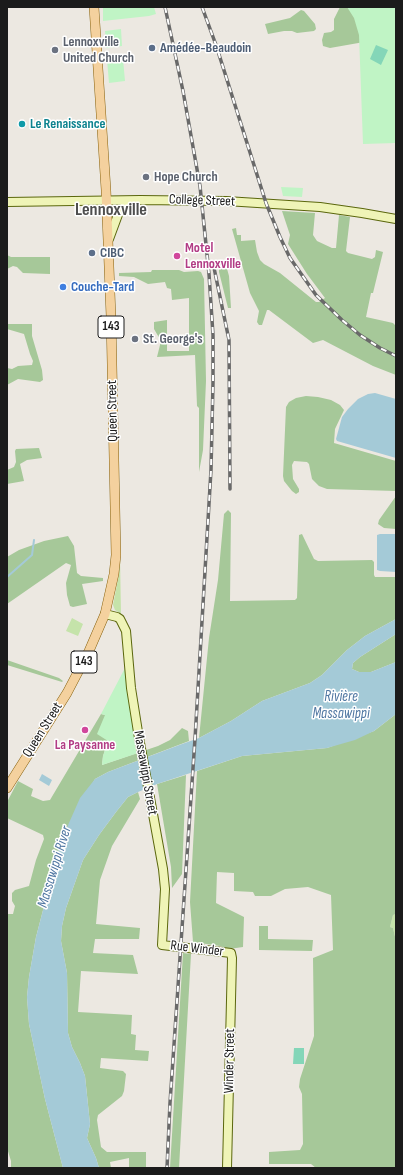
<!DOCTYPE html>
<meta charset="utf-8">
<style>
body{margin:0}
#map{position:relative;width:403px;height:1175px;overflow:hidden;background:#ece8e1;font-family:"Sofia Sans Condensed",sans-serif}
canvas{display:block}
.frame{position:absolute;inset:0;border:8px solid #1b1b1b;pointer-events:none}
</style>
<div id="map">
<canvas width="403" height="1175"></canvas>
<div class="frame"></div>
</div>
<script>
const ctx = document.querySelector('canvas').getContext('2d');
ctx.lineJoin = 'round';
function fill(path, color) { ctx.fillStyle = color; ctx.fill(path, 'evenodd'); }
const poly = rows => new Path2D(rows.map(r => 'M' + r).join(''));
function strokePath(path, color, width, dash) { ctx.strokeStyle = color; ctx.lineWidth = width; ctx.lineCap = dash ? 'butt' : 'round'; ctx.setLineDash(dash || []); ctx.stroke(path); }
function label(font, color, halo, rows, align = 'center') {
  ctx.font = font + ' "Sofia Sans Condensed",sans-serif'; ctx.lineWidth = 3; ctx.setLineDash([]); ctx.textBaseline = 'middle'; ctx.strokeStyle = halo; ctx.fillStyle = color; for (const [text, x, y, turn = 0] of rows) {
    ctx.save(); ctx.translate(x, y); ctx.rotate((+turn || 0) * Math.PI / 180); ctx.textAlign = isNaN(turn) ? turn : align; if (halo) ctx.strokeText(text, 0, 0); ctx.fillText(text, 0, 0); ctx.restore();
  }
}
fill(poly([
 [120,557,121,614,115,610,113,605,119,574],
 [72,618,83,624,78,636,66,631],
 [396,914,396,941,393,928,390,927,393,915]
]), '#c5e3aa');
fill(poly([
 [340,7,396,7,396,30,364,42,330,48,323,46,322,40,324,33,331,32,334,30,334,19],
 [301,10,304,11,315,24,316,29,314,31,297,33,292,31,284,31,268,34,265,24,290,18],
 [282,211,315,213,313,235,317,241,332,248,336,248,339,215,350,217,346,251,348,253,372,259,375,257,376,250,383,252,373,293,371,293,366,317,393,323,396,326,396,375,373,366,323,340,313,343,269,310,267,310,262,325,259,325,257,322,259,311,250,293,232,229,236,228,237,235,241,235,241,241,255,240,257,252,260,260,264,264,280,273,316,302,319,302,325,298,307,274,288,244,290,235],
 [7,255,11,257,50,257,50,274,23,273,17,267,13,266,7,269],
 [219,261,226,265,229,276,231,308,228,308,219,272],
 [152,270,179,270,184,272,198,271,201,272,204,279,206,381,203,450,199,472,199,408,197,406,195,355,157,357,161,341,154,329,154,322,167,320,167,351,189,351,189,298,172,300,171,289,167,288,165,282,148,284,134,277,119,276,119,273,151,272],
 [7,324,32,324,32,336,42,370,43,380,40,382,18,379,7,385,7,368,12,369,18,366,32,365,33,361,30,354,24,334,7,329],
 [306,396,318,397,331,400,340,405,344,410,335,429,334,443,396,461,396,491,327,489,319,486,312,479,309,464,307,462,294,461,292,465,293,479,299,489,299,492,296,494,292,491,284,481,283,476,286,407,289,402,296,398],
 [39,448,42,458,27,460,20,464,24,481,7,484,7,470,14,467,16,462,15,451,16,449],
 [396,496,396,529,384,528,378,524,379,520],
 [228,510,231,513,230,601,295,600,297,598,299,535,302,534,314,559,318,561,372,560,374,562,374,575,375,577,396,577,396,619,365,636,347,650,322,675,310,683,262,701,231,721,199,738,209,638,218,580,224,514],
 [68,536,74,546,77,573,81,576,103,578,103,581,82,584,87,604,73,607,70,606,67,595,66,583,71,565,66,563,7,604,7,557,19,550,44,541],
 [396,634,396,662,371,672,359,672,352,669,353,663,360,657],
 [7,660,59,678,63,681,62,682,7,665],
 [101,714,105,715,108,741,103,756,102,765,158,746,170,740,182,728,188,731,189,741,108,772,95,779,61,841,36,937,29,977,27,997,29,1024,45,1099,63,1168,11,1168,11,1161,7,1148,7,914,13,914,15,906,12,901,12,893,15,890,29,886,36,860,44,839,43,835,7,818,7,802,18,781,33,789,31,796,43,801,50,800],
 [396,714,396,914,393,915,390,927,393,928,396,941,396,1168,316,1168,311,1164,269,1164,269,1152,300,1150,303,1144,302,1094,299,1087,300,1079,314,1036,313,958,333,950,331,895,308,887,285,889,271,896,255,896,253,892,234,891,234,873,217,872,216,903,244,917,243,947,229,949,220,946,193,942,190,902,197,771,242,756,327,748,374,731],
 [186,775,182,874,172,888,171,867,157,784],
 [138,792,140,799,112,846,100,880,96,924,140,928,139,939,95,939,93,953,133,955,138,974,81,971,78,1012,132,1015,131,1034,136,1035,135,1050,149,1051,148,1061,101,1058,100,1068,123,1071,126,1074,124,1091,122,1096,98,1115,97,1120,101,1147,107,1152,146,1152,146,1167,161,1168,129,1168,129,1158,110,1162,111,1168,99,1168,96,1158,87,1138,90,1124,85,1076,80,1063,72,1047,68,1033,67,973,61,941,62,926,66,908,83,860,99,835,116,812,128,797],
 [259,926,268,926,268,939,313,940,312,951,259,950],
 [183,953,191,954,179,1168,170,1168]
]), '#a6c899');
fill(poly([
 [103,7,154,7,156,14,149,16,103,21],
 [347,7,396,7,396,143,363,144,359,35,354,18],
 [121,29,122,46,106,48,105,31],
 [123,59,125,81,109,83,107,60],
 [281,187,303,188,302,197,283,196],
 [125,668,138,753,102,765,103,756,108,741,97,734,105,715,101,714]
]), '#c0f4c5');
fill(poly([
 [376,45,388,50,381,65,370,59],
 [294,1048,304,1048,304,1064,293,1064]
]), '#84d6b8');
fill(poly([
 [375,393,396,399,396,458,337,441,336,439,342,417,348,409,358,399,368,394],
 [380,534,396,534,396,572,380,571,377,570,377,535],
 [396,619,396,634,360,657,353,663,352,669,359,672,371,672,396,662,396,714,374,731,355,740,327,748,242,756,157,784,138,792,128,797,116,812,99,835,83,860,66,908,62,926,61,941,67,973,68,1033,72,1047,80,1063,85,1076,90,1124,87,1138,96,1158,99,1168,63,1168,45,1099,29,1024,27,997,29,977,36,937,61,841,80,798,95,779,108,772,182,744,199,738,231,721,262,701,310,683,322,675,347,650,365,636],
 [42,774,52,780,49,786,39,780]
]), '#a4cad7');
strokePath(poly([
 [7,577,32,555,34,540]
]), '#a4cad7', 2);
const secondary = poly([
 [7,202,140,200,226,201,320,207,362,213,396,219],
 [109,239,119,212,124,207,135,201],
 [105,614,117,617,120,619,126,631,131,688,138,732,163,869,165,889,162,945,231,953,232,958,227,1168]
]);
const primary = poly([
 [7,788,67,693,89,651,105,614,114,574,116,555,111,317,106,190,94,7]
]);
strokePath(secondary, '#5b670d', 10);
strokePath(primary, '#87600b', 10);
strokePath(secondary, '#eff4b7', 8);
strokePath(primary, '#f4d19e', 9);
const rail = poly([
 [165,7,183,91,200,186,209,274,213,335,213,383,211,470,195,739,170,1103,167,1168],
 [202,7,216,45,266,203,280,237,290,258,316,295,342,320,360,335,380,348,396,356],
 [213,263,229,340,230,489]
]);
strokePath(rail, '#696969', 3.5);
strokePath(rail, '#fff', 2, [6]);
for (const [x, y, r, color] of [
 [152,48,4,"#5c6f8a"],
 [55,50,4,"#6b7280"],
 [22,124,4,"#0f9aa8"],
 [146,177,4,"#6b7280"],
 [92,253,4,"#5c6f8a"],
 [177,256,4,"#d1479c"],
 [63,287,4,"#3f7fe0"],
 [135,339,4,"#6b7280"],
 [85,730,4,"#d1479c"]
]) { const dot = new Path2D(); dot.arc(x, y, r, 0, 2 * Math.PI); ctx.fillStyle = color; ctx.fill(dot); strokePath(dot, '#fff', 1.5); }
for (const [x, y, w] of [
 [111,327,26],
 [84,662,26]
]) { const box = new Path2D(); box.roundRect(x - w / 2, y - 11, w, 22, 3); ctx.fillStyle = '#fff'; ctx.fill(box); strokePath(box, '#1b1b1b', 1); }
label('bold 13px', '#1b1b1b', null, [
 ["143",111,327],
 ["143",84,662]
]);
label('bold 14px', '#5b616d', '#fff', [
 ["Lennoxville",63,42],
 ["United Church",63,58],
 ["Hope Church",154,177],
 ["St. George's",143,339]
], 'left');
label('bold 14px', '#4e5e75', '#fff', [
 ["Amédée-Beaudoin",160,48],
 ["CIBC",100,253]
], 'left');
label('bold 14px', '#0d838f', '#fff', [
 ["Le Renaissance",30,124]
], 'left');
label('14px', '#1b1b1b', '#fff', [
 ["College Street",202,201,2],
 ["Queen Street",113,411,-91],
 ["Queen Street",43,730,-58],
 ["Massawippi Street",145,773,80],
 ["Rue Winder",197,949,7],
 ["Winder Street",230,1061,-89]
]);
label('bold 14px', '#b23c85', '#fff', [
 ["Motel",185,248],
 ["Lennoxville",185,264],
 ["La Paysanne",85,745,"center"]
], 'left');
label('bold 14px', '#366cbe', '#fff', [
 ["Couche-Tard",71,287]
], 'left');
label('italic 15px', '#5077a2', '#fff', [
 ["Rivière",341,697],
 ["Massawippi",341,714],
 ["Massawippi River",55,867,-73]
]);
label('bold 18px', '#4e4e4e', '#fff', [
 ["Lennoxville",111,210]
]);
</script>
